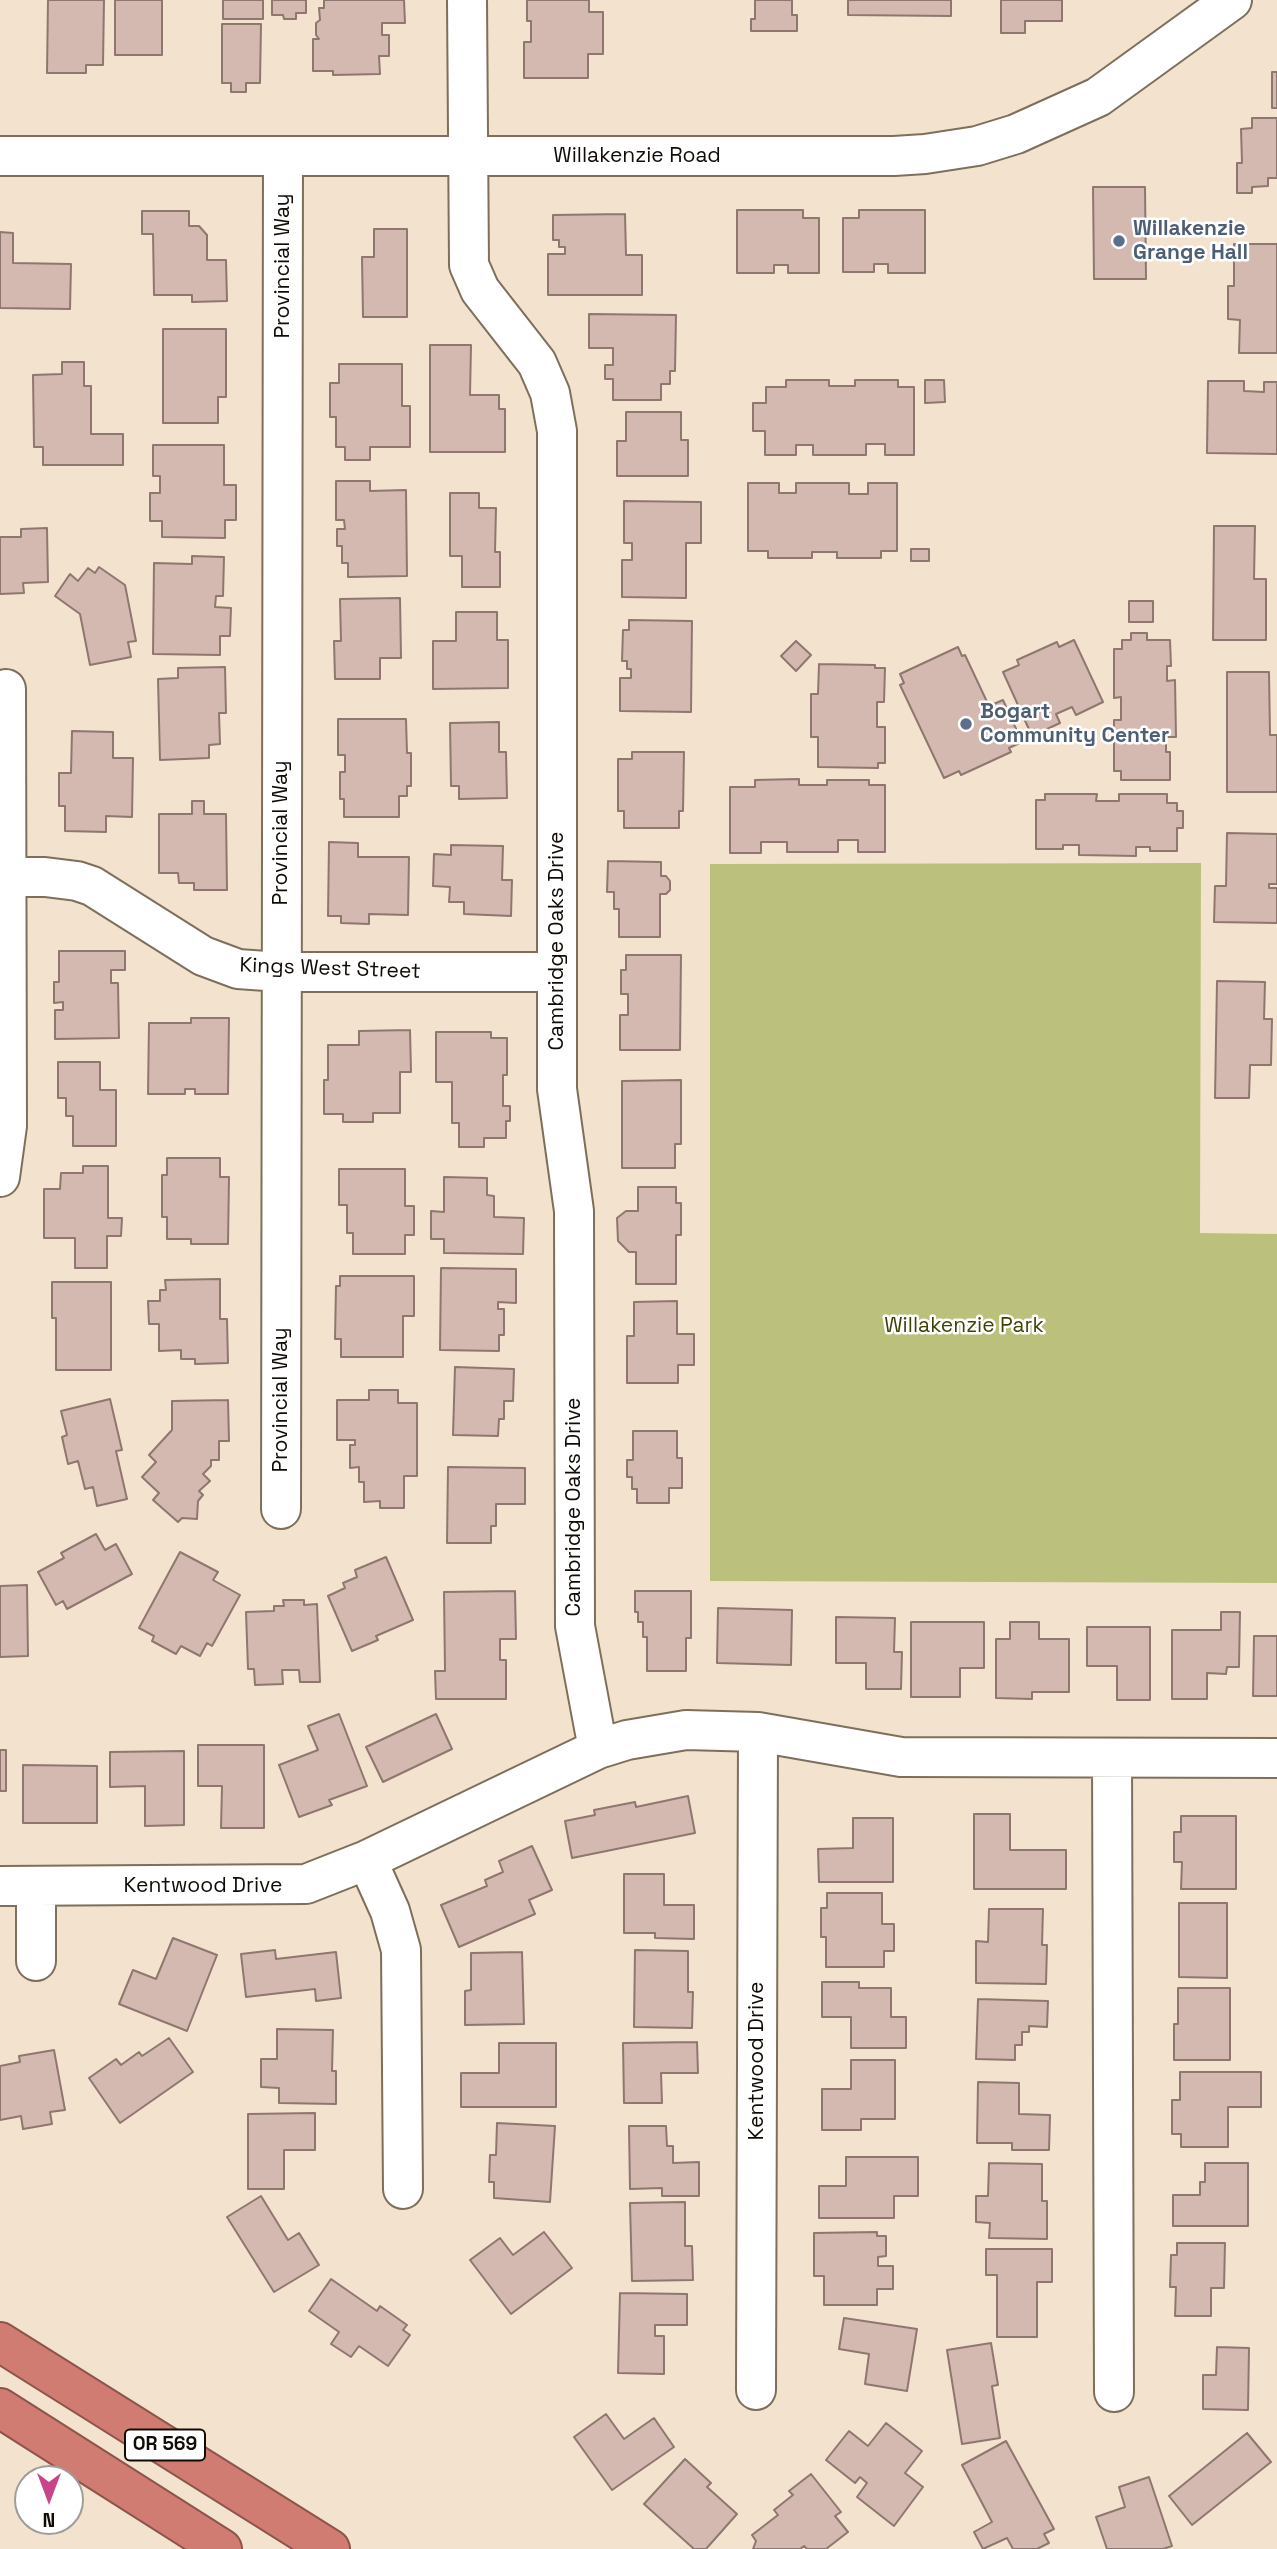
<!DOCTYPE html>
<style>
body{margin:0}
#map{position:relative;width:1277px;height:2549px;overflow:hidden;background:#f3e3ce;font-family:"Space Grotesk",sans-serif}
canvas{display:block}
.north{position:absolute;left:14px;top:2465px;width:70px;height:70px;box-sizing:border-box;background:#fff;border:2px solid #9f9d9b;border-radius:50%;rotate:180deg;font-size:19px;font-weight:700;line-height:28px;text-align:center;color:#100b05}
.north::after{content:'';display:block;margin:auto;width:24px;height:32px;background:#c8458b;clip-path:polygon(50% 0,100% 100%,50% 72%,0 100%)}
</style>
<div id="map">
<canvas width="1277" height="2549"></canvas>
<div class="north">N</div>
</div>
<script>
const ctx = document.querySelector('canvas').getContext('2d');
ctx.lineJoin = 'round';
function fill(path, color) { ctx.fillStyle = color; ctx.fill(path, 'evenodd'); }
const poly = rows => new Path2D(rows.map(r => 'M' + r).join(''));
function strokePath(path, color, width, dash) { ctx.strokeStyle = color; ctx.lineWidth = width; ctx.lineCap = dash ? 'butt' : 'round'; ctx.setLineDash(dash || []); ctx.stroke(path); }
function label(font, color, halo, rows, align = 'center') {
  ctx.font = font + ' "Space Grotesk",sans-serif'; ctx.lineWidth = 5; ctx.setLineDash([]); ctx.textBaseline = 'middle'; ctx.strokeStyle = halo; ctx.fillStyle = color; for (const [text, x, y, turn = 0] of rows) {
    ctx.save(); ctx.translate(x, y); ctx.rotate((+turn || 0) * Math.PI / 180); ctx.textAlign = isNaN(turn) ? turn : align; if (halo) ctx.strokeText(text, 0, 0); ctx.fillText(text, 0, 0); ctx.restore();
  }
}
fill(poly([
 [1201,863,1200,1233,1277,1234,1277,1583,710,1581,710,864]
]), '#bbc17c');
const building = poly([
 [48,0,104,0,103,65,86,65,86,73,47,73,48,0],
 [115,0,162,0,162,55,115,55,115,0],
 [223,0,263,0,263,19,223,19,223,0],
 [272,0,306,0,306,13,296,13,296,19,284,19,283,15,272,15,272,0],
 [324,0,404,0,405,23,382,23,382,35,389,35,389,56,379,56,380,74,333,75,333,71,313,71,313,39,319,39,316,35,316,23,320,20,319,8,324,8,324,0],
 [527,0,589,0,589,12,603,12,603,54,588,54,588,78,524,78,524,42,531,42,531,21,527,21,527,0],
 [755,0,792,0,792,15,797,15,797,31,751,31,751,19,755,19,755,0],
 [848,0,951,0,951,16,848,15,848,0],
 [1001,0,1062,0,1062,21,1025,21,1025,33,1001,33,1001,0],
 [222,24,261,24,260,83,246,83,246,92,231,92,231,83,222,83,222,24],
 [1272,72,1277,72,1277,108,1272,108,1272,72],
 [1252,118,1277,118,1277,178,1268,178,1268,186,1252,187,1252,193,1237,193,1237,163,1242,163,1241,129,1252,128,1252,118],
 [1093,187,1145,187,1146,279,1094,279,1093,187],
 [737,210,803,210,803,218,819,218,819,273,788,273,788,265,774,265,774,273,737,273,737,210],
 [859,210,925,210,925,273,888,273,888,264,874,264,874,272,843,272,843,218,859,218,859,210],
 [142,211,189,211,189,226,199,226,207,235,207,260,226,260,227,301,192,302,192,295,154,295,153,234,142,234,142,211],
 [625,214,626,255,642,255,642,295,548,295,548,254,565,254,565,247,559,247,559,240,553,240,553,215,625,214],
 [374,229,407,229,407,317,363,317,362,257,374,257,374,229],
 [0,232,13,233,13,263,71,264,70,309,0,308,0,232],
 [1234,244,1277,244,1277,353,1239,353,1240,320,1228,319,1228,286,1234,286,1234,244],
 [589,314,676,315,675,371,670,371,670,384,661,384,661,400,613,400,613,379,605,379,605,365,613,365,613,348,589,348,589,314],
 [163,329,226,329,226,397,218,397,218,423,163,423,163,329],
 [430,345,471,345,470,395,499,395,499,409,505,409,505,452,430,452,430,345],
 [62,362,84,362,84,386,91,386,91,434,123,434,123,465,43,465,43,447,34,447,33,375,62,374,62,362],
 [339,364,402,364,402,406,410,406,410,447,370,447,370,460,345,460,345,447,336,447,336,417,330,417,330,383,339,383,339,364],
 [786,380,829,380,829,386,855,386,855,380,898,380,898,387,914,387,914,455,885,455,885,444,866,444,866,455,813,455,813,445,796,445,796,455,765,455,765,431,753,431,753,403,766,403,766,387,786,387,786,380],
 [925,380,944,380,945,402,925,403,925,380],
 [1208,381,1244,381,1244,391,1264,392,1264,382,1277,382,1277,454,1207,453,1208,381],
 [626,412,681,412,681,440,688,440,688,476,617,476,617,441,626,441,626,412],
 [153,445,224,445,224,485,236,485,236,520,225,520,225,538,162,537,162,521,150,521,150,493,160,493,160,476,153,476,153,445],
 [336,481,370,481,370,491,406,490,407,576,348,577,348,563,342,563,342,546,337,546,337,529,345,529,344,520,336,520,336,481],
 [748,483,779,483,779,493,796,493,796,483,849,483,849,494,868,494,868,483,897,483,897,551,881,551,881,558,837,558,837,552,812,552,812,558,768,558,768,551,748,551,748,483],
 [450,493,479,493,479,508,496,508,495,552,500,552,500,587,462,587,462,556,450,556,450,493],
 [624,501,701,502,701,543,686,543,686,598,622,597,622,560,632,560,632,543,624,543,624,501],
 [1214,526,1255,526,1254,579,1266,579,1266,640,1213,640,1214,526],
 [47,528,48,582,23,583,24,593,0,594,0,537,21,537,21,529,47,528],
 [911,549,929,549,929,561,911,561,911,549],
 [192,556,224,557,223,596,216,596,215,607,231,608,230,636,220,636,220,655,153,654,154,563,192,564,192,556],
 [99,567,125,585,136,641,128,642,131,657,90,665,80,614,55,596,70,574,78,581,88,568,95,573,99,567],
 [400,598,401,658,380,658,380,679,335,679,334,641,341,641,340,599,400,598],
 [1129,601,1153,601,1153,622,1129,622,1129,601],
 [456,612,497,612,497,640,508,640,508,688,433,689,433,641,456,641,456,612],
 [629,620,692,621,691,712,620,711,620,678,631,678,631,669,627,669,627,661,622,661,623,630,629,630,629,620],
 [1131,633,1147,633,1147,640,1170,640,1171,666,1167,666,1167,681,1175,680,1176,737,1166,737,1166,752,1170,752,1170,780,1121,780,1121,771,1114,771,1114,720,1121,720,1121,697,1114,698,1114,649,1122,649,1122,640,1131,640,1131,633],
 [1074,640,1103,702,1076,715,1072,707,1056,714,1060,723,1032,736,1003,672,1019,665,1017,660,1057,642,1059,647,1074,640],
 [796,641,811,655,796,671,781,656,796,641],
 [958,647,962,656,965,655,989,706,1003,700,1022,742,1009,748,1011,752,961,775,959,771,944,778,900,685,904,683,900,674,958,647],
 [819,664,875,665,875,668,885,668,884,702,877,702,877,727,885,727,885,763,878,763,878,768,818,767,818,737,811,737,811,694,818,694,819,664],
 [225,667,226,713,219,713,220,744,209,745,209,758,160,760,158,679,178,678,178,668,225,667],
 [1227,672,1269,672,1270,735,1277,735,1277,792,1227,792,1227,672],
 [338,719,406,719,407,753,411,753,411,786,407,786,407,796,399,796,399,817,344,817,344,799,340,799,340,772,345,772,345,755,338,755,338,719],
 [499,722,499,752,506,752,507,798,459,799,459,786,451,786,450,723,499,722],
 [72,731,113,732,113,758,133,758,132,817,106,816,106,832,65,831,65,806,59,806,59,773,71,773,72,731],
 [632,752,684,752,683,811,679,811,679,828,624,828,624,811,618,811,618,759,632,759,632,752],
 [799,779,799,785,827,785,827,780,869,780,869,785,885,785,885,852,858,852,858,840,838,840,838,852,787,852,787,842,761,842,761,853,730,853,730,787,755,787,755,780,799,779],
 [1045,794,1097,794,1096,801,1119,801,1119,794,1167,794,1167,803,1177,803,1177,811,1183,811,1183,828,1177,828,1177,851,1150,851,1150,847,1136,847,1136,856,1079,855,1079,845,1063,845,1063,849,1036,849,1036,800,1045,800,1045,794],
 [192,801,204,801,204,814,226,814,227,890,194,890,194,883,179,883,178,873,159,873,159,814,192,814,192,801],
 [1227,833,1277,834,1277,884,1269,884,1269,888,1277,888,1277,923,1214,922,1215,886,1226,886,1227,833],
 [329,842,358,843,358,857,409,857,408,915,369,914,369,924,341,923,341,916,328,916,329,842],
 [451,845,503,846,502,880,512,880,511,916,464,914,464,902,449,902,450,887,433,886,434,854,451,855,451,845],
 [608,861,661,862,661,876,666,876,670,881,670,890,666,894,660,894,660,937,619,937,619,909,614,909,614,892,607,892,608,861],
 [59,951,125,951,125,970,111,970,111,983,118,983,119,1038,55,1039,55,1010,63,1010,63,1002,54,1003,54,982,59,982,59,951],
 [626,955,681,955,680,1050,620,1050,620,1015,628,1015,628,994,621,994,621,970,626,970,626,955],
 [1217,981,1265,982,1264,1019,1272,1019,1271,1065,1250,1065,1249,1098,1215,1098,1217,981],
 [191,1018,229,1018,228,1094,195,1094,195,1089,185,1089,185,1094,148,1094,149,1023,191,1023,191,1018],
 [410,1030,411,1072,400,1072,400,1113,373,1113,373,1122,343,1122,343,1114,324,1114,324,1080,328,1080,328,1045,359,1045,359,1031,410,1030],
 [436,1032,491,1032,491,1038,507,1038,507,1075,503,1075,503,1106,510,1106,510,1121,506,1121,506,1138,484,1138,484,1147,459,1147,459,1123,452,1123,452,1082,436,1082,436,1032],
 [58,1062,100,1062,100,1090,116,1090,116,1146,73,1146,73,1116,66,1116,66,1098,58,1098,58,1062],
 [681,1080,681,1144,675,1144,675,1168,622,1168,622,1081,681,1080],
 [167,1158,220,1158,220,1177,229,1177,228,1244,191,1244,191,1239,167,1239,167,1217,162,1217,162,1175,167,1175,167,1158],
 [83,1166,108,1166,108,1218,122,1218,121,1236,107,1236,107,1268,75,1268,75,1238,44,1238,44,1189,60,1189,61,1173,83,1173,83,1166],
 [339,1169,405,1169,405,1206,414,1206,414,1235,405,1235,405,1254,353,1254,353,1233,347,1233,347,1205,339,1205,339,1169],
 [444,1177,487,1178,487,1195,494,1196,494,1217,524,1218,523,1254,444,1253,444,1239,431,1239,431,1211,444,1212,444,1177],
 [638,1187,676,1187,676,1203,681,1203,681,1235,676,1235,676,1284,636,1284,636,1252,629,1252,618,1241,617,1218,626,1211,638,1211,638,1187],
 [441,1268,516,1269,516,1303,498,1302,498,1309,504,1309,504,1335,499,1335,499,1351,440,1350,441,1268],
 [340,1276,414,1276,414,1316,403,1316,403,1357,341,1357,341,1339,335,1339,336,1286,340,1286,340,1276],
 [220,1279,220,1319,227,1319,228,1363,195,1364,195,1359,181,1359,181,1350,159,1351,159,1324,149,1324,148,1301,160,1301,160,1290,166,1290,165,1280,220,1279],
 [52,1282,111,1282,111,1370,56,1370,56,1318,52,1318,52,1282],
 [677,1301,677,1334,694,1334,694,1365,678,1365,678,1383,627,1383,627,1336,634,1336,634,1302,677,1301],
 [455,1367,514,1369,513,1401,504,1401,504,1419,499,1419,498,1436,453,1435,455,1367],
 [369,1390,398,1390,398,1403,417,1403,417,1476,404,1476,404,1508,380,1508,380,1501,364,1502,364,1482,359,1482,359,1467,350,1468,350,1445,355,1445,355,1440,337,1440,337,1400,369,1400,369,1390],
 [110,1399,122,1450,116,1451,127,1499,97,1506,93,1487,85,1489,78,1461,68,1464,62,1437,67,1435,61,1411,110,1399],
 [228,1400,229,1441,219,1441,219,1460,211,1460,211,1466,203,1474,210,1481,199,1491,203,1495,198,1501,197,1519,182,1518,178,1522,153,1500,159,1493,142,1477,156,1462,149,1455,172,1430,172,1401,228,1400],
 [633,1431,677,1431,677,1458,682,1458,682,1488,669,1488,669,1503,637,1503,637,1489,632,1489,632,1477,627,1477,627,1460,633,1460,633,1431],
 [448,1467,525,1468,525,1504,496,1504,496,1526,491,1526,491,1543,447,1543,448,1467],
 [96,1534,105,1550,116,1544,132,1574,67,1609,63,1601,56,1605,38,1572,64,1558,61,1553,96,1534],
 [180,1552,218,1572,213,1580,240,1595,212,1646,207,1643,200,1656,181,1646,176,1654,152,1641,154,1636,139,1628,180,1552],
 [386,1557,413,1620,376,1636,378,1640,352,1651,328,1596,345,1588,343,1583,357,1577,355,1570,386,1557],
 [27,1585,28,1656,0,1657,0,1586,27,1585],
 [515,1591,516,1639,500,1639,500,1660,506,1660,506,1699,436,1699,435,1671,445,1671,444,1592,515,1591],
 [635,1591,691,1591,691,1638,686,1638,686,1671,647,1671,647,1637,643,1637,643,1622,638,1622,638,1612,635,1612,635,1591],
 [283,1600,304,1600,304,1605,317,1604,320,1682,300,1682,299,1670,282,1670,283,1684,255,1685,254,1669,248,1669,246,1612,274,1611,274,1606,284,1606,283,1600],
 [718,1608,792,1610,791,1665,717,1663,718,1608],
 [1221,1612,1240,1612,1239,1667,1227,1667,1226,1674,1207,1673,1207,1699,1172,1699,1172,1630,1221,1630,1221,1612],
 [836,1617,895,1618,894,1652,902,1652,901,1689,866,1689,866,1663,836,1663,836,1617],
 [911,1622,984,1622,984,1668,960,1668,960,1697,911,1697,911,1622],
 [1010,1622,1039,1622,1039,1639,1069,1639,1069,1692,1032,1692,1032,1699,996,1698,996,1639,1010,1639,1010,1622],
 [1087,1627,1150,1627,1150,1700,1117,1700,1117,1666,1087,1666,1087,1627],
 [1254,1636,1277,1636,1277,1696,1253,1696,1254,1636],
 [339,1714,367,1786,329,1800,332,1805,299,1817,279,1765,318,1750,308,1726,339,1714],
 [436,1714,452,1749,383,1782,366,1747,436,1714],
 [198,1745,264,1745,264,1828,221,1828,222,1786,198,1786,198,1745],
 [0,1750,6,1750,6,1791,0,1791,0,1750],
 [184,1751,184,1825,145,1826,145,1786,110,1787,110,1752,184,1751],
 [23,1765,97,1766,97,1823,23,1823,23,1765],
 [688,1796,695,1833,572,1858,565,1821,595,1815,594,1810,635,1802,636,1807,688,1796],
 [974,1814,1010,1814,1010,1850,1066,1850,1066,1889,974,1889,974,1814],
 [1181,1816,1236,1816,1236,1889,1181,1889,1182,1862,1174,1862,1174,1832,1181,1832,1181,1816],
 [853,1818,893,1818,893,1882,819,1882,818,1849,853,1848,853,1818],
 [532,1846,552,1890,529,1900,535,1914,459,1947,441,1905,487,1886,485,1880,503,1872,499,1861,532,1846],
 [624,1874,664,1874,664,1905,694,1905,694,1939,655,1938,655,1933,624,1933,624,1874],
 [827,1893,882,1893,882,1924,894,1924,894,1951,884,1951,884,1967,826,1967,826,1937,821,1937,821,1908,827,1908,827,1893],
 [1179,1903,1227,1903,1227,1978,1179,1977,1179,1903],
 [989,1909,1043,1909,1042,1945,1047,1945,1046,1984,976,1983,976,1941,988,1942,989,1909],
 [173,1938,217,1955,187,2031,119,2004,133,1970,156,1979,173,1938],
 [275,1950,276,1959,336,1952,341,1998,316,2001,315,1989,246,1997,241,1954,275,1950],
 [635,1950,688,1951,688,1992,693,1992,692,2028,634,2027,635,1950],
 [522,1952,524,2024,465,2025,465,1991,471,1990,471,1953,522,1952],
 [822,1982,859,1982,859,1988,891,1988,891,2017,906,2017,906,2048,851,2048,851,2017,822,2017,822,1982],
 [1178,1988,1230,1988,1230,2060,1174,2060,1174,2024,1178,2024,1178,1988],
 [978,1999,1048,2001,1047,2027,1029,2026,1029,2032,1022,2032,1022,2045,1015,2045,1015,2060,976,2059,978,1999],
 [277,2029,333,2030,332,2071,336,2071,336,2104,279,2103,279,2088,261,2087,261,2059,277,2059,277,2029],
 [169,2038,193,2072,120,2123,89,2078,116,2059,121,2065,139,2052,142,2056,169,2038],
 [697,2042,698,2073,661,2073,662,2103,624,2103,623,2043,697,2042],
 [499,2043,556,2043,556,2107,461,2107,461,2073,499,2073,499,2043],
 [54,2050,65,2110,50,2112,52,2124,23,2129,21,2116,0,2120,0,2066,20,2062,19,2056,54,2050],
 [851,2060,895,2060,895,2119,861,2119,861,2130,822,2130,822,2089,851,2089,851,2060],
 [1180,2072,1261,2072,1261,2107,1228,2107,1228,2147,1181,2147,1181,2134,1172,2134,1172,2100,1180,2100,1180,2072],
 [978,2082,1019,2083,1019,2114,1050,2115,1049,2150,1012,2150,1012,2143,977,2143,978,2082],
 [315,2113,315,2150,284,2150,284,2189,248,2189,248,2114,315,2113],
 [497,2123,555,2126,550,2202,494,2198,494,2182,489,2182,490,2155,496,2155,497,2123],
 [629,2126,666,2126,667,2146,673,2146,673,2163,699,2162,699,2196,662,2196,662,2188,630,2189,629,2126],
 [846,2157,918,2157,918,2196,894,2196,894,2218,819,2218,819,2186,846,2186,846,2157],
 [989,2163,1042,2164,1042,2201,1047,2201,1047,2239,989,2238,990,2223,976,2222,976,2196,988,2196,989,2163],
 [1205,2163,1248,2163,1248,2226,1173,2226,1173,2195,1200,2195,1200,2182,1205,2182,1205,2163],
 [261,2196,288,2240,299,2233,319,2265,274,2292,227,2217,261,2196],
 [685,2202,685,2246,692,2246,693,2280,632,2281,630,2203,685,2202],
 [544,2232,572,2268,511,2314,470,2260,500,2238,513,2255,544,2232],
 [877,2232,877,2236,886,2236,886,2256,878,2257,878,2266,893,2266,893,2289,877,2289,877,2305,824,2305,824,2276,814,2276,814,2233,877,2232],
 [1177,2243,1225,2243,1224,2288,1211,2288,1211,2316,1175,2316,1176,2287,1170,2287,1171,2255,1177,2255,1177,2243],
 [986,2249,1052,2249,1052,2282,1037,2282,1037,2337,997,2337,997,2275,986,2275,986,2249],
 [331,2279,377,2311,380,2306,407,2325,403,2330,410,2335,388,2366,359,2346,351,2357,331,2344,339,2332,309,2311,331,2279],
 [620,2293,687,2294,687,2325,655,2325,655,2336,664,2336,664,2374,618,2373,620,2293],
 [844,2318,917,2329,907,2391,865,2384,869,2354,839,2349,844,2318],
 [991,2343,998,2385,992,2386,1000,2438,962,2444,947,2350,991,2343],
 [1217,2347,1249,2348,1248,2410,1203,2409,1203,2375,1216,2375,1217,2347],
 [606,2414,624,2439,654,2418,674,2447,612,2490,574,2437,606,2414],
 [886,2423,922,2451,905,2473,923,2487,894,2526,857,2497,867,2483,860,2477,855,2483,826,2460,849,2431,868,2446,886,2423],
 [1247,2433,1271,2462,1192,2525,1169,2496,1247,2433],
 [1006,2441,1054,2529,1044,2534,1049,2543,1037,2549,1013,2549,1007,2538,983,2549,974,2532,992,2522,962,2465,1006,2441],
 [685,2459,711,2483,707,2487,737,2514,706,2549,694,2549,644,2504,685,2459],
 [811,2474,841,2512,835,2516,848,2532,826,2549,807,2549,804,2546,800,2549,753,2549,756,2541,752,2535,778,2515,774,2510,793,2495,789,2491,811,2474],
 [1149,2477,1172,2546,1163,2549,1107,2549,1096,2517,1125,2507,1119,2487,1149,2477]
]);
fill(building, '#d4b9b1');
strokePath(building, '#8f766f', 2);
const minor = poly([
 [467,0,469,265,480,290,537,363,550,393,557,431,557,1089,574,1211,575,1626,598,1749],
 [0,156,894,156,925,154,977,146,1016,134,1098,97,1232,0],
 [0,877,45,877,77,881,92,886,203,956,238,969,280,972,557,972],
 [0,1177,7,1126,6,689],
 [281,1509,283,156],
 [1112,1758,1114,2392],
 [367,1860,390,1911,401,1950,403,2189],
 [0,1886,306,1884,367,1860,598,1749,627,1740,686,1730,758,1732,901,1757,1277,1758],
 [36,1887,36,1961],
 [756,2390,758,1732]
]);
const highway = poly([
 [0,2342,330,2549],
 [0,2408,222,2549]
]);
strokePath(minor, '#7d6f5c', 42);
strokePath(highway, '#8d544c', 42);
strokePath(minor, '#fff', 38);
strokePath(highway, '#d17c72', 38);
for (const [x, y, r, color] of [
 [1119,241,7,"#5c6f8a"],
 [966,724,7,"#5c6f8a"]
]) { const dot = new Path2D(); dot.arc(x, y, r, 0, 2 * Math.PI); ctx.fillStyle = color; ctx.fill(dot); strokePath(dot, '#fff', 2.5); }
for (const [x, y, w] of [
 [165,2445,80]
]) { const box = new Path2D(); box.roundRect(x - w / 2, y - 15.5, w, 31, 5); ctx.fillStyle = '#fff'; ctx.fill(box); strokePath(box, '#100b05', 2); }
label('bold 19px', '#100b05', null, [
 ["OR 569",165,2445]
]);
label('21px', '#100b05', '#fff', [
 ["Willakenzie Road",637,156],
 ["Provincial Way",283,266,-90],
 ["Provincial Way",281,833,-90],
 ["Cambridge Oaks Drive",557,941,-90],
 ["Kings West Street",330,969,2],
 ["Provincial Way",281,1400,-90],
 ["Cambridge Oaks Drive",574,1507,-90],
 ["Kentwood Drive",203,1886],
 ["Kentwood Drive",757,2061,-90]
]);
label('bold 21px', '#4e5e75', '#fff', [
 ["Willakenzie",1133,229],
 ["Grange Hall",1133,253],
 ["Bogart",980,712],
 ["Community Center",980,736]
], 'left');
label('21px', '#3f4207', '#fff', [
 ["Willakenzie Park",964,1326]
]);
</script>
